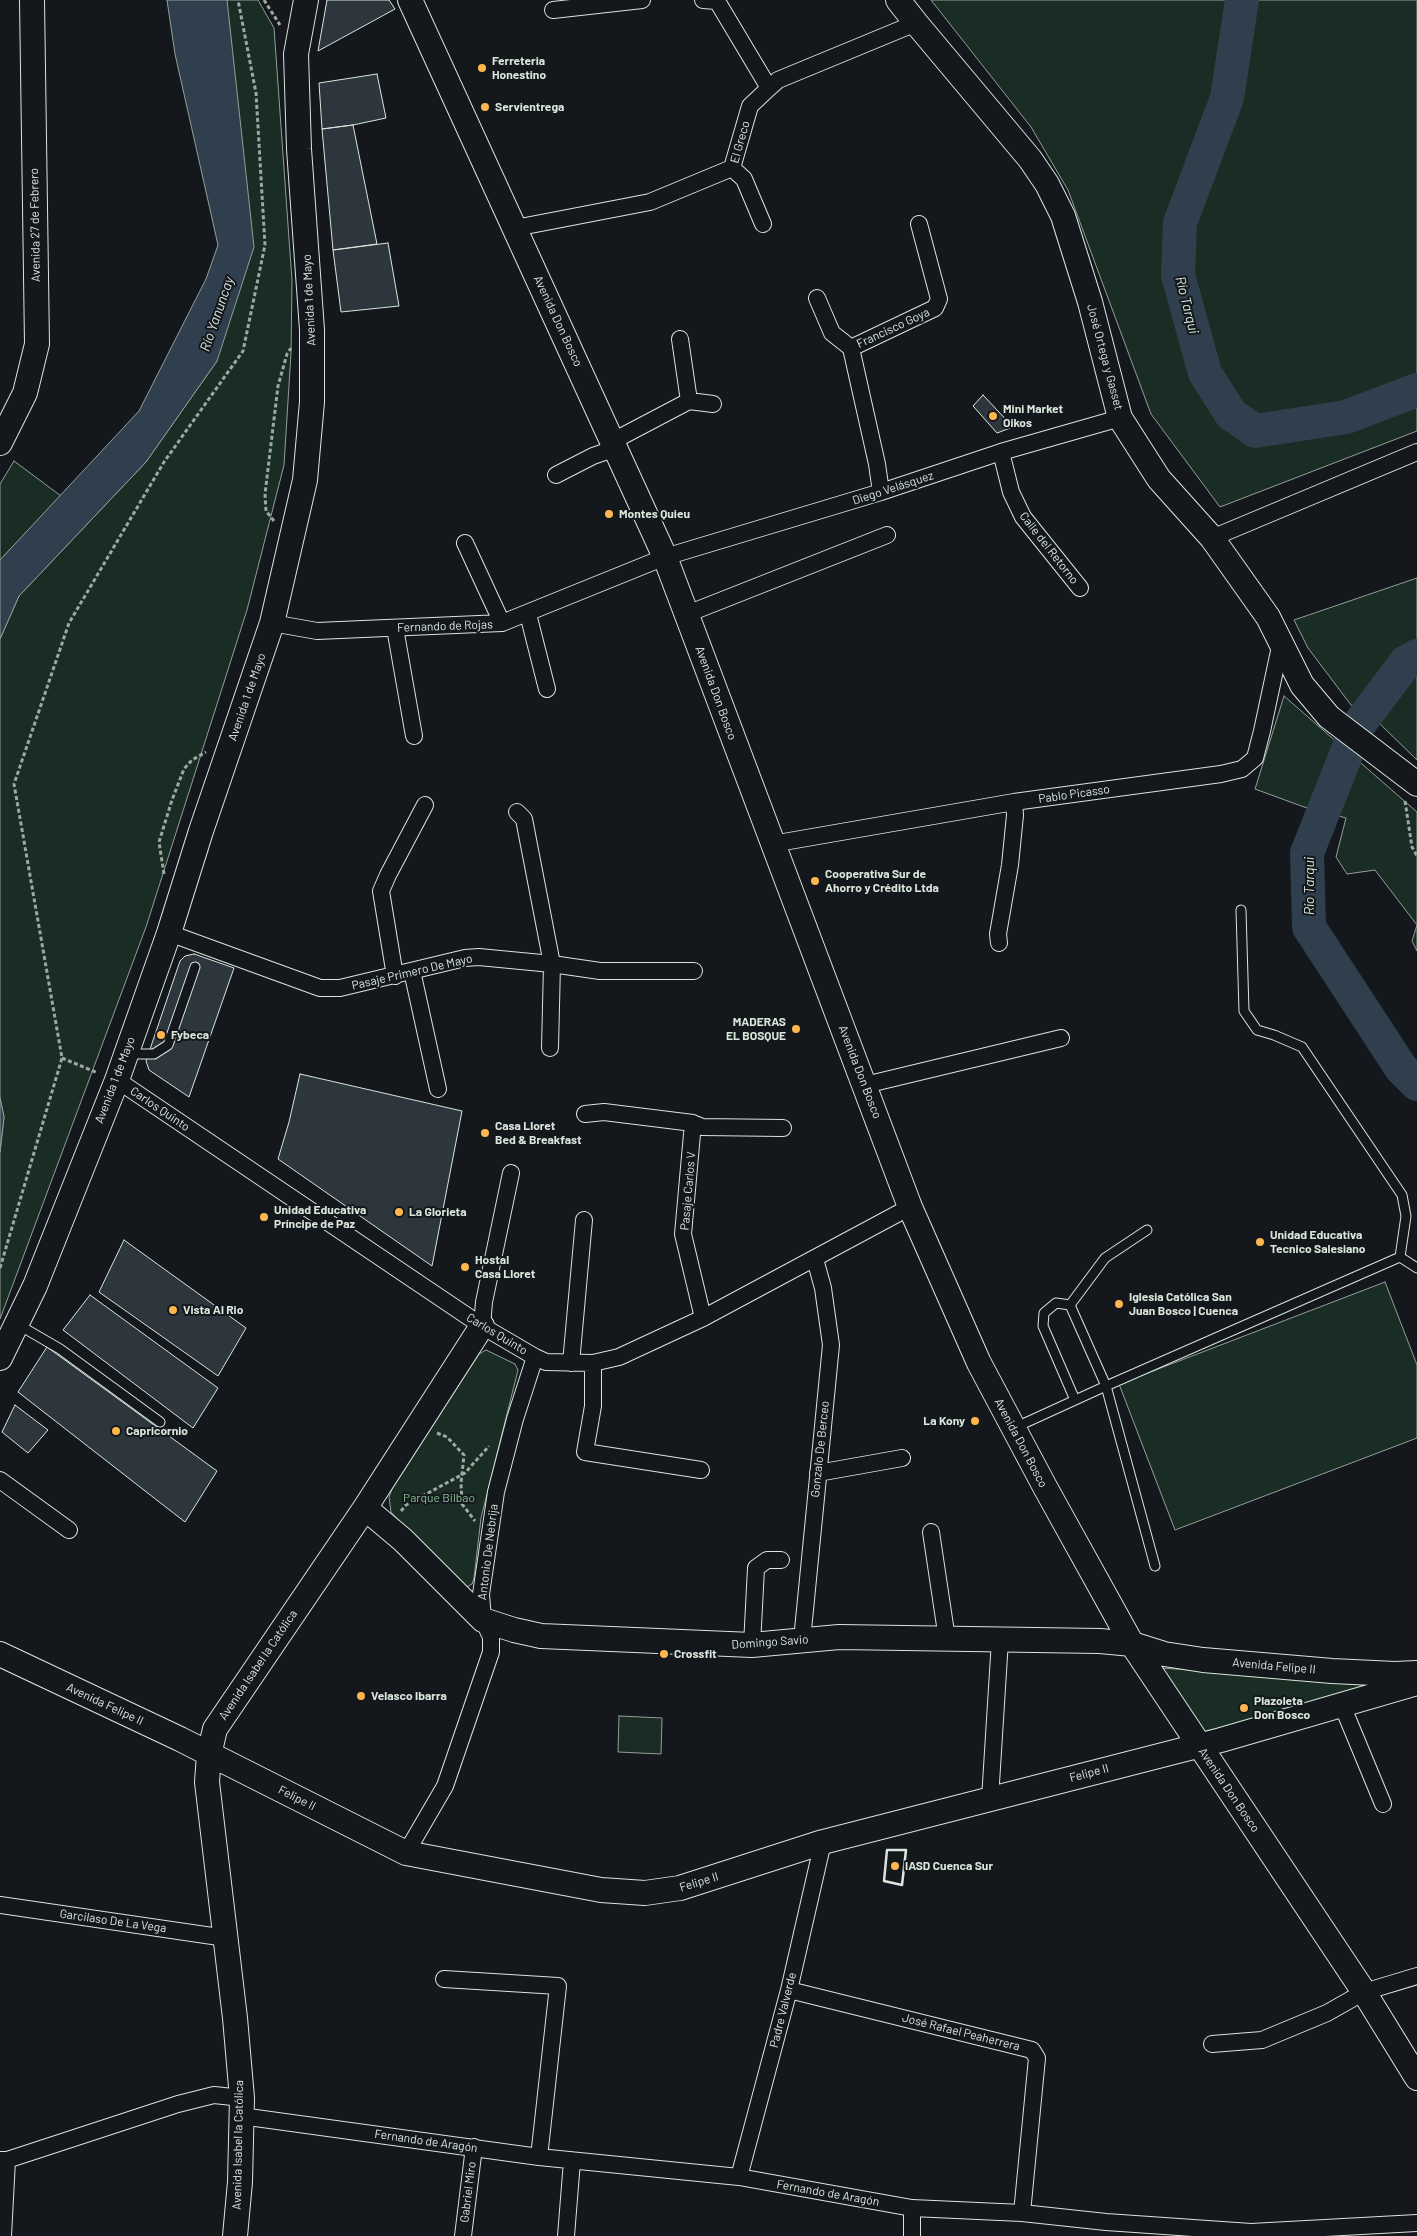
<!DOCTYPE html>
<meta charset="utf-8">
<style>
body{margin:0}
canvas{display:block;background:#14181c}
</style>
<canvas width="1417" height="2236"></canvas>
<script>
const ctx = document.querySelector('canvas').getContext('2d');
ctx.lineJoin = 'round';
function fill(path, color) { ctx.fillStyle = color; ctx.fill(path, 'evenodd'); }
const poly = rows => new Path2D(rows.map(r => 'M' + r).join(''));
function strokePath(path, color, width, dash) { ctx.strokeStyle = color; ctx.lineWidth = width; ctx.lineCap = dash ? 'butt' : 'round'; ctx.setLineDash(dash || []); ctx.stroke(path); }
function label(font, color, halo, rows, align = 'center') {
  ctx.font = font + ' Barlow,sans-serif'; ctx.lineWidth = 4; ctx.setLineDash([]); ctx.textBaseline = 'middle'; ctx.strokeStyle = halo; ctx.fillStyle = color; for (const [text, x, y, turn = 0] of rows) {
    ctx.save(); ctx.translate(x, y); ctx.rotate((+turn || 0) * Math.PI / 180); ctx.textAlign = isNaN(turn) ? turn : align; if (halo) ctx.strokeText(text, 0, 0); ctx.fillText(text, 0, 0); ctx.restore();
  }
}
const green = poly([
 [227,0,258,0,274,28,292,281,291,353,284,465,247,610,146,927,0,1319,0,1152,4,1117,0,1098,0,639,19,596,146,462,217,361,227,0],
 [931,0,1417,0,1417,431,1220,507,1151,414,1068,190,1031,127,931,0],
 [14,461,61,496,0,560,0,484,14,461],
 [1417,578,1417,760,1378,722,1351,705,1308,648,1294,620,1417,578],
 [1284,696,1417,812,1417,951,1412,941,1417,925,1375,870,1347,874,1336,857,1346,818,1304,807,1255,789,1284,696],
 [1385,1282,1417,1365,1417,1438,1175,1530,1119,1384,1385,1282],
 [486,1350,515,1364,518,1370,481,1518,474,1578,472,1584,465,1588,460,1588,391,1512,389,1497,392,1489,479,1354,486,1350],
 [1161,1668,1401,1684,1202,1732,1161,1668],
 [619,1716,662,1718,661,1754,618,1752,619,1716]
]);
fill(green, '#1a2d24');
strokePath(green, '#939e99', 1);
const water = poly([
 [167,0,227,0,254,247,217,361,146,462,19,596,0,639,0,560,139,411,206,279,218,245,175,54,167,0],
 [0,1098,4,1117,0,1152,0,1098]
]);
fill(water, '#2f3f4d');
strokePath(water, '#939e99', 1);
strokePath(poly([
 [1242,0,1227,98,1180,223,1178,275,1205,373,1231,414,1255,431,1346,417,1417,390],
 [1417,656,1406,662,1357,727,1307,853,1309,927,1401,1068,1417,1084]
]), '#2f3f4d', 34);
const building = poly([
 [327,0,389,0,395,9,318,51,327,0],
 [377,74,386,118,353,125,322,129,319,83,377,74],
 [353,125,377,244,333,250,322,129,353,125],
 [388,243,399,306,341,312,333,250,388,243],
 [983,395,1013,427,997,433,973,406,983,395],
 [194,954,234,968,189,1097,149,1070,146,1061,180,961,185,956,194,954],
 [300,1074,462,1111,432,1266,278,1159,289,1122,300,1074],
 [124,1240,246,1328,218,1376,99,1292,124,1240],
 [90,1295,218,1388,193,1428,63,1330,90,1295],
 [47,1347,217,1471,185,1522,18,1392,47,1347],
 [15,1405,48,1430,28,1453,2,1432,15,1405]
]);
fill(building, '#2c363c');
strokePath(building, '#d8e6dc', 1);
const lane = poly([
 [1241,910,1244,1011,1257,1030,1274,1035,1302,1047,1402,1195,1406,1216,1400,1257],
 [129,1054,154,1054,168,1045,195,967],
 [1070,1305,1105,1258,1147,1230],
 [17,1324,60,1349,160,1422],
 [1075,1400,1043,1326,1044,1313,1056,1303,1070,1305,1106,1386,1400,1257,1417,1268],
 [1014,1428,1106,1386,1155,1566]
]);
const street = poly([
 [703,0,717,1,769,88],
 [553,10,642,0],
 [732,168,744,179,763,224],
 [515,228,650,202,732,168,750,106,769,88,778,80,916,23],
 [817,298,832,333,851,348],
 [689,401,713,404],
 [613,441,689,401,680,339],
 [1001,452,1011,492,1023,517,1080,588],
 [556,475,593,456,616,448],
 [881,492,877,464,851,348,935,308,939,299,919,224],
 [1212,538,1417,452],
 [465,543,502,623],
 [528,614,547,689],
 [687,614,887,535],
 [272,623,317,631,502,623,665,557,881,492,1001,452,1120,418],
 [395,628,414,736],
 [517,812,524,819,552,964,550,1048],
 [772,844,1014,802,1221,774,1242,769,1255,758,1262,731,1281,642],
 [169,933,320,988,340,988,465,958,479,957,552,964,600,971,694,971],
 [999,943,998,934,1010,865,1015,815,1014,802],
 [412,971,438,1089],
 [395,976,381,891,388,875,425,805],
 [117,1080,482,1326,535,1357,546,1362,593,1363,619,1357,703,1318,910,1207],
 [865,1085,1061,1038],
 [585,1114,604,1112,693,1123,683,1234,703,1318],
 [693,1123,702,1127,783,1128],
 [482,1326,484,1302,511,1173],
 [571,1363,584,1220],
 [593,1363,593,1406,585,1452,701,1470],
 [818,1473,902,1458],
 [0,1480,69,1530],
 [931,1532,947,1639],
 [802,1640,831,1345,823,1288,815,1259],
 [752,1645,756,1568,767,1560,781,1560],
 [1342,1705,1383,1804],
 [990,1799,1000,1640],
 [406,1853,445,1786,491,1652,491,1637,483,1620,481,1594,496,1492,515,1419,535,1357],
 [0,1905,226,1938],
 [444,1979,558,1986,539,2157],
 [789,1990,1032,2050,1037,2058,1022,2213],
 [1212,2044,1262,2040,1327,2013,1364,1992,1417,1976],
 [241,2116,539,2157,739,2177,912,2208,1022,2213,1106,2222,1251,2232,1417,2223],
 [0,2160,7,2160,178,2104,214,2095,242,2098],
 [739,2177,789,1990,823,1842],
 [3,2236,7,2160],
 [463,2236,474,2147],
 [566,2236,572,2161],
 [912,2236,912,2208]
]);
const secondary = poly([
 [410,0,665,557,910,1207,979,1363,1045,1487,1132,1644,1364,1992,1417,2078],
 [898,0,916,23,1030,159,1047,184,1063,216,1090,302,1120,418,1159,479,1212,538,1268,617,1302,685,1329,717,1417,784],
 [0,443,25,393,37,344,32,0],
 [0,1358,35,1286,117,1080,169,933,201,831,272,623,305,480,312,402,312,330,299,149,296,54,306,0],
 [365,1508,403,1540,483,1620,514,1630,541,1636,752,1645,839,1637,1100,1641,1132,1644,1164,1654,1203,1660,1332,1671,1395,1674,1417,1673],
 [0,1654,180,1739,406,1853,601,1890,645,1893,680,1888,823,1842,1221,1740,1417,1683],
 [235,2236,240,2182,242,2098,235,2018,207,1782,209,1755,215,1729,365,1508,482,1326]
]);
strokePath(lane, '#d8e6dc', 11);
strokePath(street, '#d8e6dc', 18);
strokePath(secondary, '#d8e6dc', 26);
strokePath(poly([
 [264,0,280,25],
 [274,521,266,511,265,494,278,386,287,354,291,348],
 [1405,801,1412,847,1417,856],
 [164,874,159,842,172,800,184,769,192,760,206,752],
 [62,1058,98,1073],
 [0,1268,62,1058,14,784,69,623,164,462,243,351,265,245,256,93,238,0],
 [437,1433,447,1437,464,1455,461,1483,462,1504,475,1521],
 [401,1511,406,1505,465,1473,489,1446]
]), '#9da8a2', 3, [4, 2.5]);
strokePath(lane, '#14181c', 9);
strokePath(street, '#14181c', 16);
strokePath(secondary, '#14181c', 24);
strokePath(poly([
 [887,1850,906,1850,902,1885,884,1881,887,1850]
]), '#d8e6dc', 2.5);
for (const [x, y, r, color] of [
 [482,68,5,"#ffb74d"],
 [485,107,5,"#ffb74d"],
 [993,416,5,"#ffb74d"],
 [609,514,5,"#ffb74d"],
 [815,881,5,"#ffb74d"],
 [796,1029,5,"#ffb74d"],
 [161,1035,5,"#ffb74d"],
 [485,1133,5,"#ffb74d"],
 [399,1212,5,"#ffb74d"],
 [264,1217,5,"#ffb74d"],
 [1260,1242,5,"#ffb74d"],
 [465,1267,5,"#ffb74d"],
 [1119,1304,5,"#ffb74d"],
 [173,1310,5,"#ffb74d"],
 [975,1421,5,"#ffb74d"],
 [116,1431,5,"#ffb74d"],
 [664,1654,5,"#ffb74d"],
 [361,1696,5,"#ffb74d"],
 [1244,1708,5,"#ffb74d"],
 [895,1866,5,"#ffb74d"]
]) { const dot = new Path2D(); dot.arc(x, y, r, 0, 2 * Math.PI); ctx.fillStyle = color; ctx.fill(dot); strokePath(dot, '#14181c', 2); }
label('bold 12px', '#d8e6dc', '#14181c', [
 ["Ferreteria",492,61],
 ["Honestino",492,75],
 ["Servientrega",495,107],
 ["Mini Market",1003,409],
 ["Oikos",1003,423],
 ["Montes Quieu",619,514],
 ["Cooperativa Sur de",825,874],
 ["Ahorro y Crédito Ltda",825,888],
 ["MADERAS",786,1022,"right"],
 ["EL BOSQUE",786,1036,"right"],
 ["Fybeca",171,1035],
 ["Casa Lloret",495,1126],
 ["Bed & Breakfast",495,1140],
 ["Unidad Educativa",274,1210],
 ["Príncipe de Paz",274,1224],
 ["La Glorieta",409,1212],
 ["Unidad Educativa",1270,1235],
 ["Tecnico Salesiano",1270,1249],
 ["Hostal",475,1260],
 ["Casa Lloret",475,1274],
 ["Iglesia Católica San",1129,1297],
 ["Juan Bosco | Cuenca",1129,1311],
 ["Vista Al Rio",183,1310],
 ["La Kony",965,1421,"right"],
 ["Capricornio",126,1431],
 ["Crossfit",674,1654],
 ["Velasco Ibarra",371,1696],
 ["Plazoleta",1254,1701],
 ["Don Bosco",1254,1715],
 ["IASD Cuenca Sur",905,1866]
], 'left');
label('12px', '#d8e6dc', '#14181c', [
 ["El Greco",740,142,-74],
 ["Avenida 27 de Febrero",35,225,-91],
 ["Avenida 1 de Mayo",309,300,-93],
 ["Avenida Don Bosco",558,321,65],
 ["Francisco Goya",893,328,-25],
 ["José Ortega y Gasset",1105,357,75],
 ["Diego Velásquez",893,488,-18],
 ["Calle del Retorno",1049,548,52],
 ["Fernando de Rojas",445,626,-2],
 ["Avenida Don Bosco",716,693,70],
 ["Avenida 1 de Mayo",247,697,-71],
 ["Pablo Picasso",1074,794,-8],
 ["Pasaje Primero De Mayo",412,972,-13],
 ["Avenida Don Bosco",860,1072,69],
 ["Avenida 1 de Mayo",115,1080,-69],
 ["Carlos Quinto",160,1109,34],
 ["Pasaje Carlos V",688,1191,-85],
 ["Carlos Quinto",497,1334,31],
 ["Avenida Don Bosco",1021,1443,62],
 ["Gonzalo De Berceo",820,1449,-84],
 ["Antonio De Nebrija",488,1552,-83],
 ["Domingo Savio",770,1642,-4],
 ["Avenida Isabel la Católica",258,1665,-56],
 ["Avenida Felipe II",1274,1666,5],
 ["Avenida Felipe II",105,1704,25],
 ["Felipe II",1089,1773,-15],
 ["Avenida Don Bosco",1229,1790,56],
 ["Felipe II",297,1798,27],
 ["Felipe II",699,1882,-17],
 ["Garcilaso De La Vega",113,1921,8],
 ["Padre Valverde",783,2010,-76],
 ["José Rafael Peaherrera",961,2032,14],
 ["Fernando de Aragón",426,2141,8],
 ["Avenida Isabel la Católica",238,2145,-89],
 ["Gabriel Miro",468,2192,-83],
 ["Fernando de Aragón",828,2193,10]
]);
label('12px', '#8ac095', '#14181c', [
 ["Parque Bilbao",439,1498]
]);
label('italic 14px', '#d8e6dc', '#14181c', [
 ["Río Tarqui",1187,305,76],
 ["Río Yanuncay",217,314,-71],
 ["Río Tarqui",1309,886,-90]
]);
</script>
